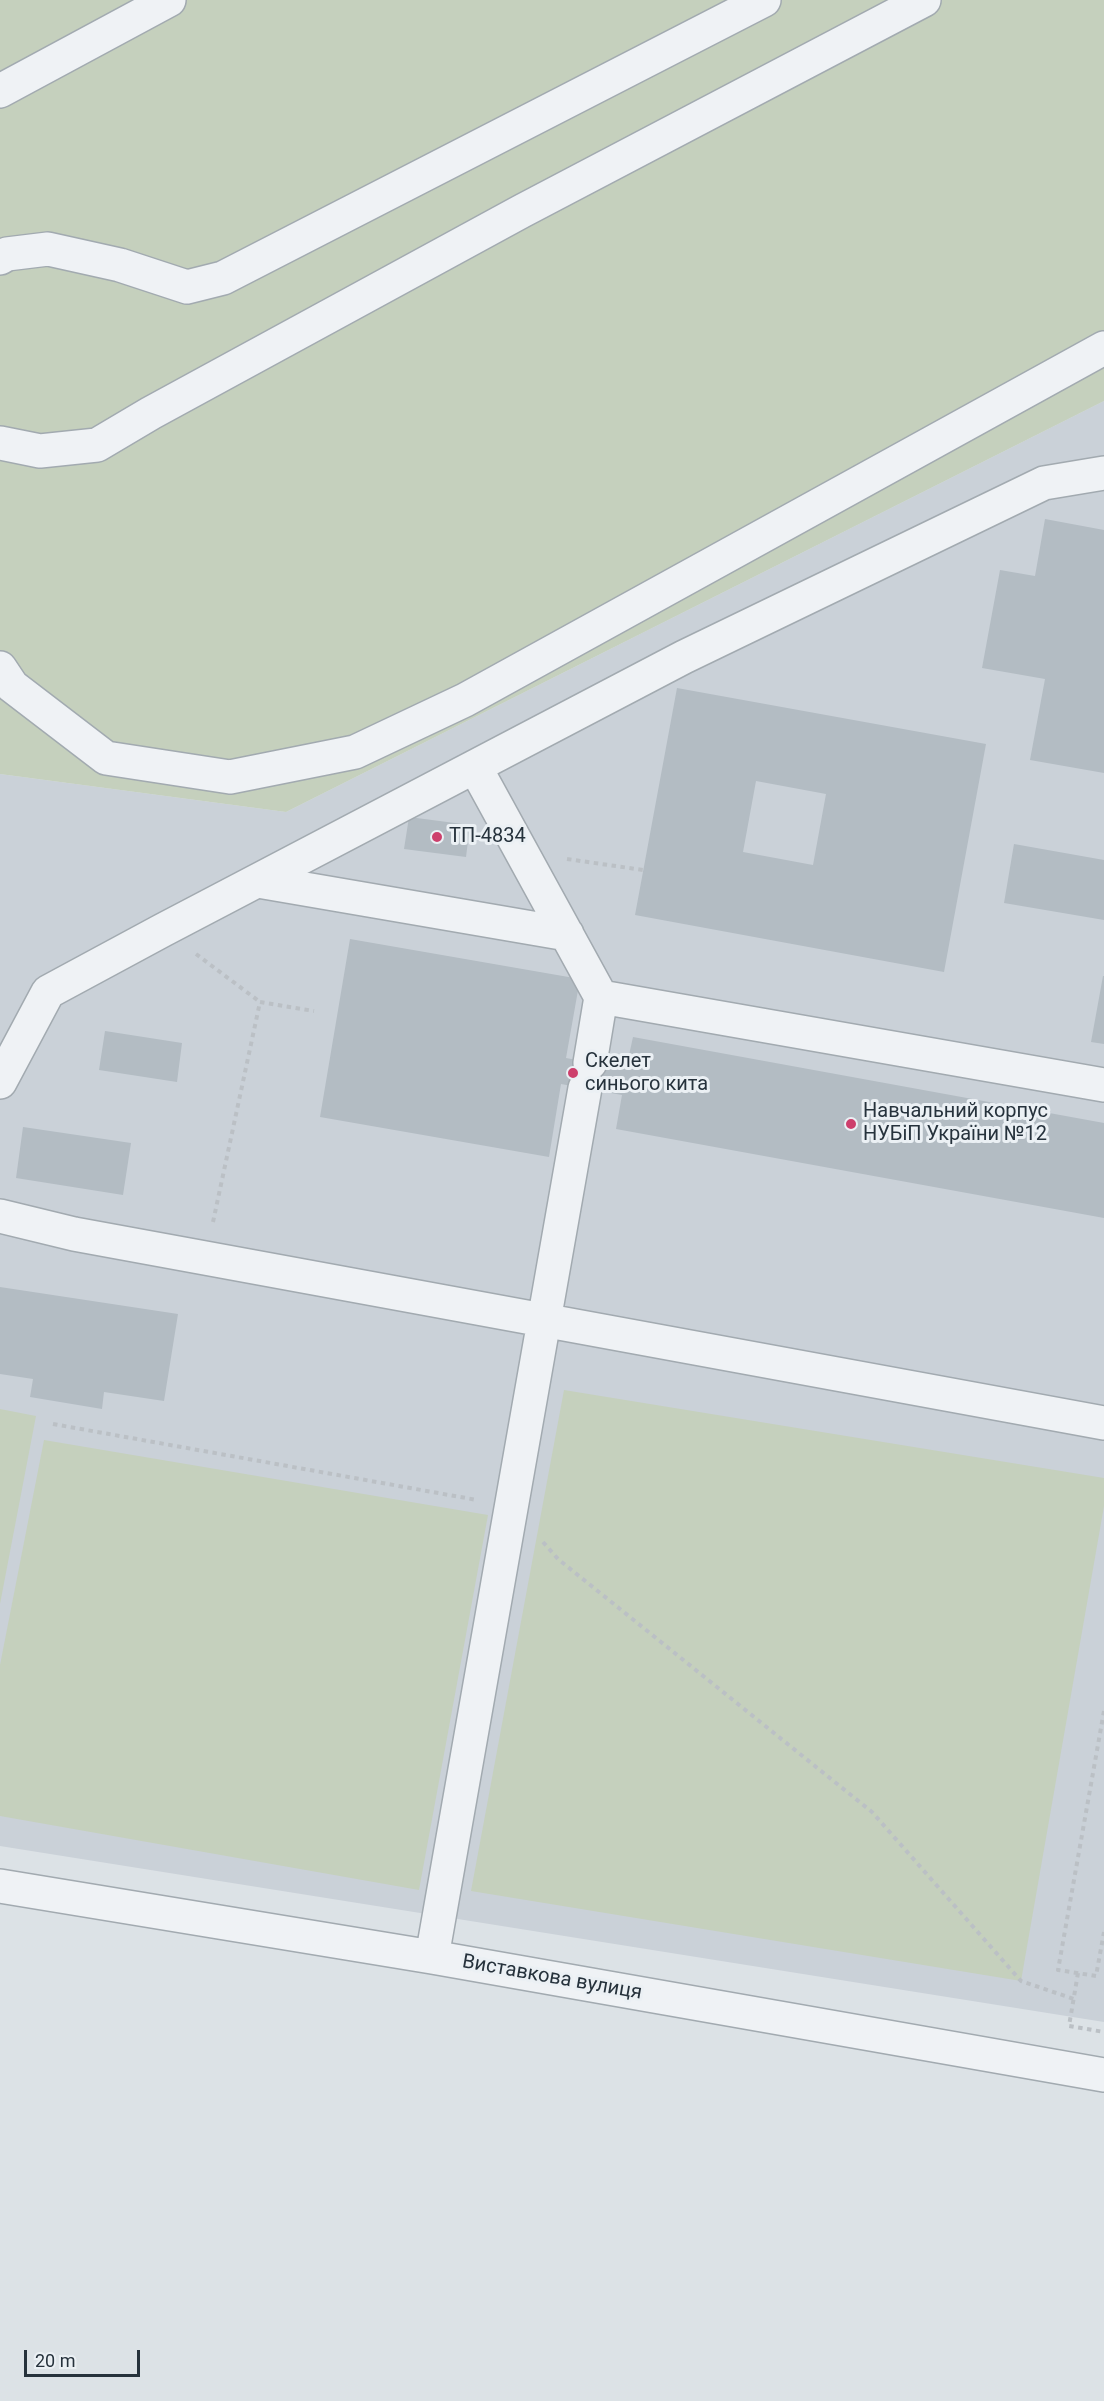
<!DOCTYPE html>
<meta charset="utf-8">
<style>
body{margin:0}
#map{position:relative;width:1104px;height:2401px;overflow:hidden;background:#dce2e6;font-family:Roboto,sans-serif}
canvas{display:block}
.scale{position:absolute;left:24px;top:2350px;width:116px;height:27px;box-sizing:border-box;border:3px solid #26323c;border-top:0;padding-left:8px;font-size:18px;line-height:21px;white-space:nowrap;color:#26323c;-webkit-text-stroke:4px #ebf0f4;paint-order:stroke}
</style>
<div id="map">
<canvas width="1104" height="2401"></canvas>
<div class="scale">20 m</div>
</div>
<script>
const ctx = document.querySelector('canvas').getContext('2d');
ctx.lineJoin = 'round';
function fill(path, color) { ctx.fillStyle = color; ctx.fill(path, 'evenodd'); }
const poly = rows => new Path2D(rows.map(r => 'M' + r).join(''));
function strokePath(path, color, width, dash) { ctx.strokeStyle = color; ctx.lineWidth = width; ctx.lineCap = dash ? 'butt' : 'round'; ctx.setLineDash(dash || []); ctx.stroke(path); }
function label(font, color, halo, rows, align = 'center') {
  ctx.font = font + ' Roboto,sans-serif'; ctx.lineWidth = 6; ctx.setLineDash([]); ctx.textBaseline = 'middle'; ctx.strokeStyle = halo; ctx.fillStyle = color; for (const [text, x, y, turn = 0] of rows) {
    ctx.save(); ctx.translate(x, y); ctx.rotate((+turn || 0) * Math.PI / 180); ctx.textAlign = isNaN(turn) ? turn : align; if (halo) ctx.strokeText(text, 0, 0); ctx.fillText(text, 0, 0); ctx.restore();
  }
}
fill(poly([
 [1104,401,1104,2022,0,1846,0,774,286,812]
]), '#cad1d8');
fill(poly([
 [0,0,1104,0,1104,401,286,812,0,774],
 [564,1390,1104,1478,1104,1506,1021,1981,471,1891],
 [0,1409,36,1416,0,1604],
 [44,1440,488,1515,419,1890,0,1816,0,1665]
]), '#c5d0bd');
fill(poly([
 [1045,519,1104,530,1104,773,1030,760,1045,679,982,668,1000,570,1035,576],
 [677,688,986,744,944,972,635,915],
 [756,781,826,794,813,865,743,852],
 [409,817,470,825,466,857,404,849],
 [1014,844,1104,860,1104,920,1004,903],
 [350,939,580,979,566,1058,626,1069,633,1037,1104,1123,1104,1218,616,1129,622,1095,561,1084,549,1157,320,1117],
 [1103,976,1104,976,1104,1044,1091,1042],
 [105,1031,182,1043,177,1082,99,1070],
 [23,1127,131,1143,123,1195,16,1178],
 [0,1287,178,1314,164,1401,104,1392,102,1409,30,1397,33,1379,0,1374]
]), '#b3bcc3');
const minor = poly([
 [0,91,169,0],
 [0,258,7,254,48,249,120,265,187,287,223,278,764,0],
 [0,443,40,451,97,445,151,413,522,211,924,0],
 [0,668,12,686,106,758,230,777,355,752,465,700,1104,348],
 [475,767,601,997],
 [258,881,567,934],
 [590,1063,601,997,1104,1085],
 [0,1082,48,992,163,930,684,657,1044,483,1104,473],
 [0,1216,74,1234,205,1258,1104,1423],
 [0,1886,432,1957,1104,2075],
 [432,1957,585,1088]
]);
strokePath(minor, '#a2aab0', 36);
strokePath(poly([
 [567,859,643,870],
 [196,954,260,1002],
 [213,1222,260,1002,314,1011],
 [53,1424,477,1500],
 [543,1542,558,1559,872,1812,1021,1981,1074,1999],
 [1104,1711,1058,1970,1096,1976,1104,1932],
 [1078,1973,1069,2026,1104,2032]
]), '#bbc0c5', 4, [4.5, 4.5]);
strokePath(minor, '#eff2f5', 33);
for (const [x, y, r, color] of [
 [437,837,6,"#cd3f6c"],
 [573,1073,6,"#cd3f6c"],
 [851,1124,6,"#cd3f6c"]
]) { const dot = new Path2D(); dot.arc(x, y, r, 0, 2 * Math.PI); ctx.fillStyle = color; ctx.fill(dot); strokePath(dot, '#ebf0f4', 2); }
label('20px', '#26323c', '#ebf0f4', [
 ["ТП-4834",449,837],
 ["Скелет",585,1062],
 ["синього кита",585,1085],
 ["Навчальний корпус",863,1112],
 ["НУБіП України №12",863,1135]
], 'left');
label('20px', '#26323c', '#ebf0f4', [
 ["Виставкова вулиця",552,1978,10]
]);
</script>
